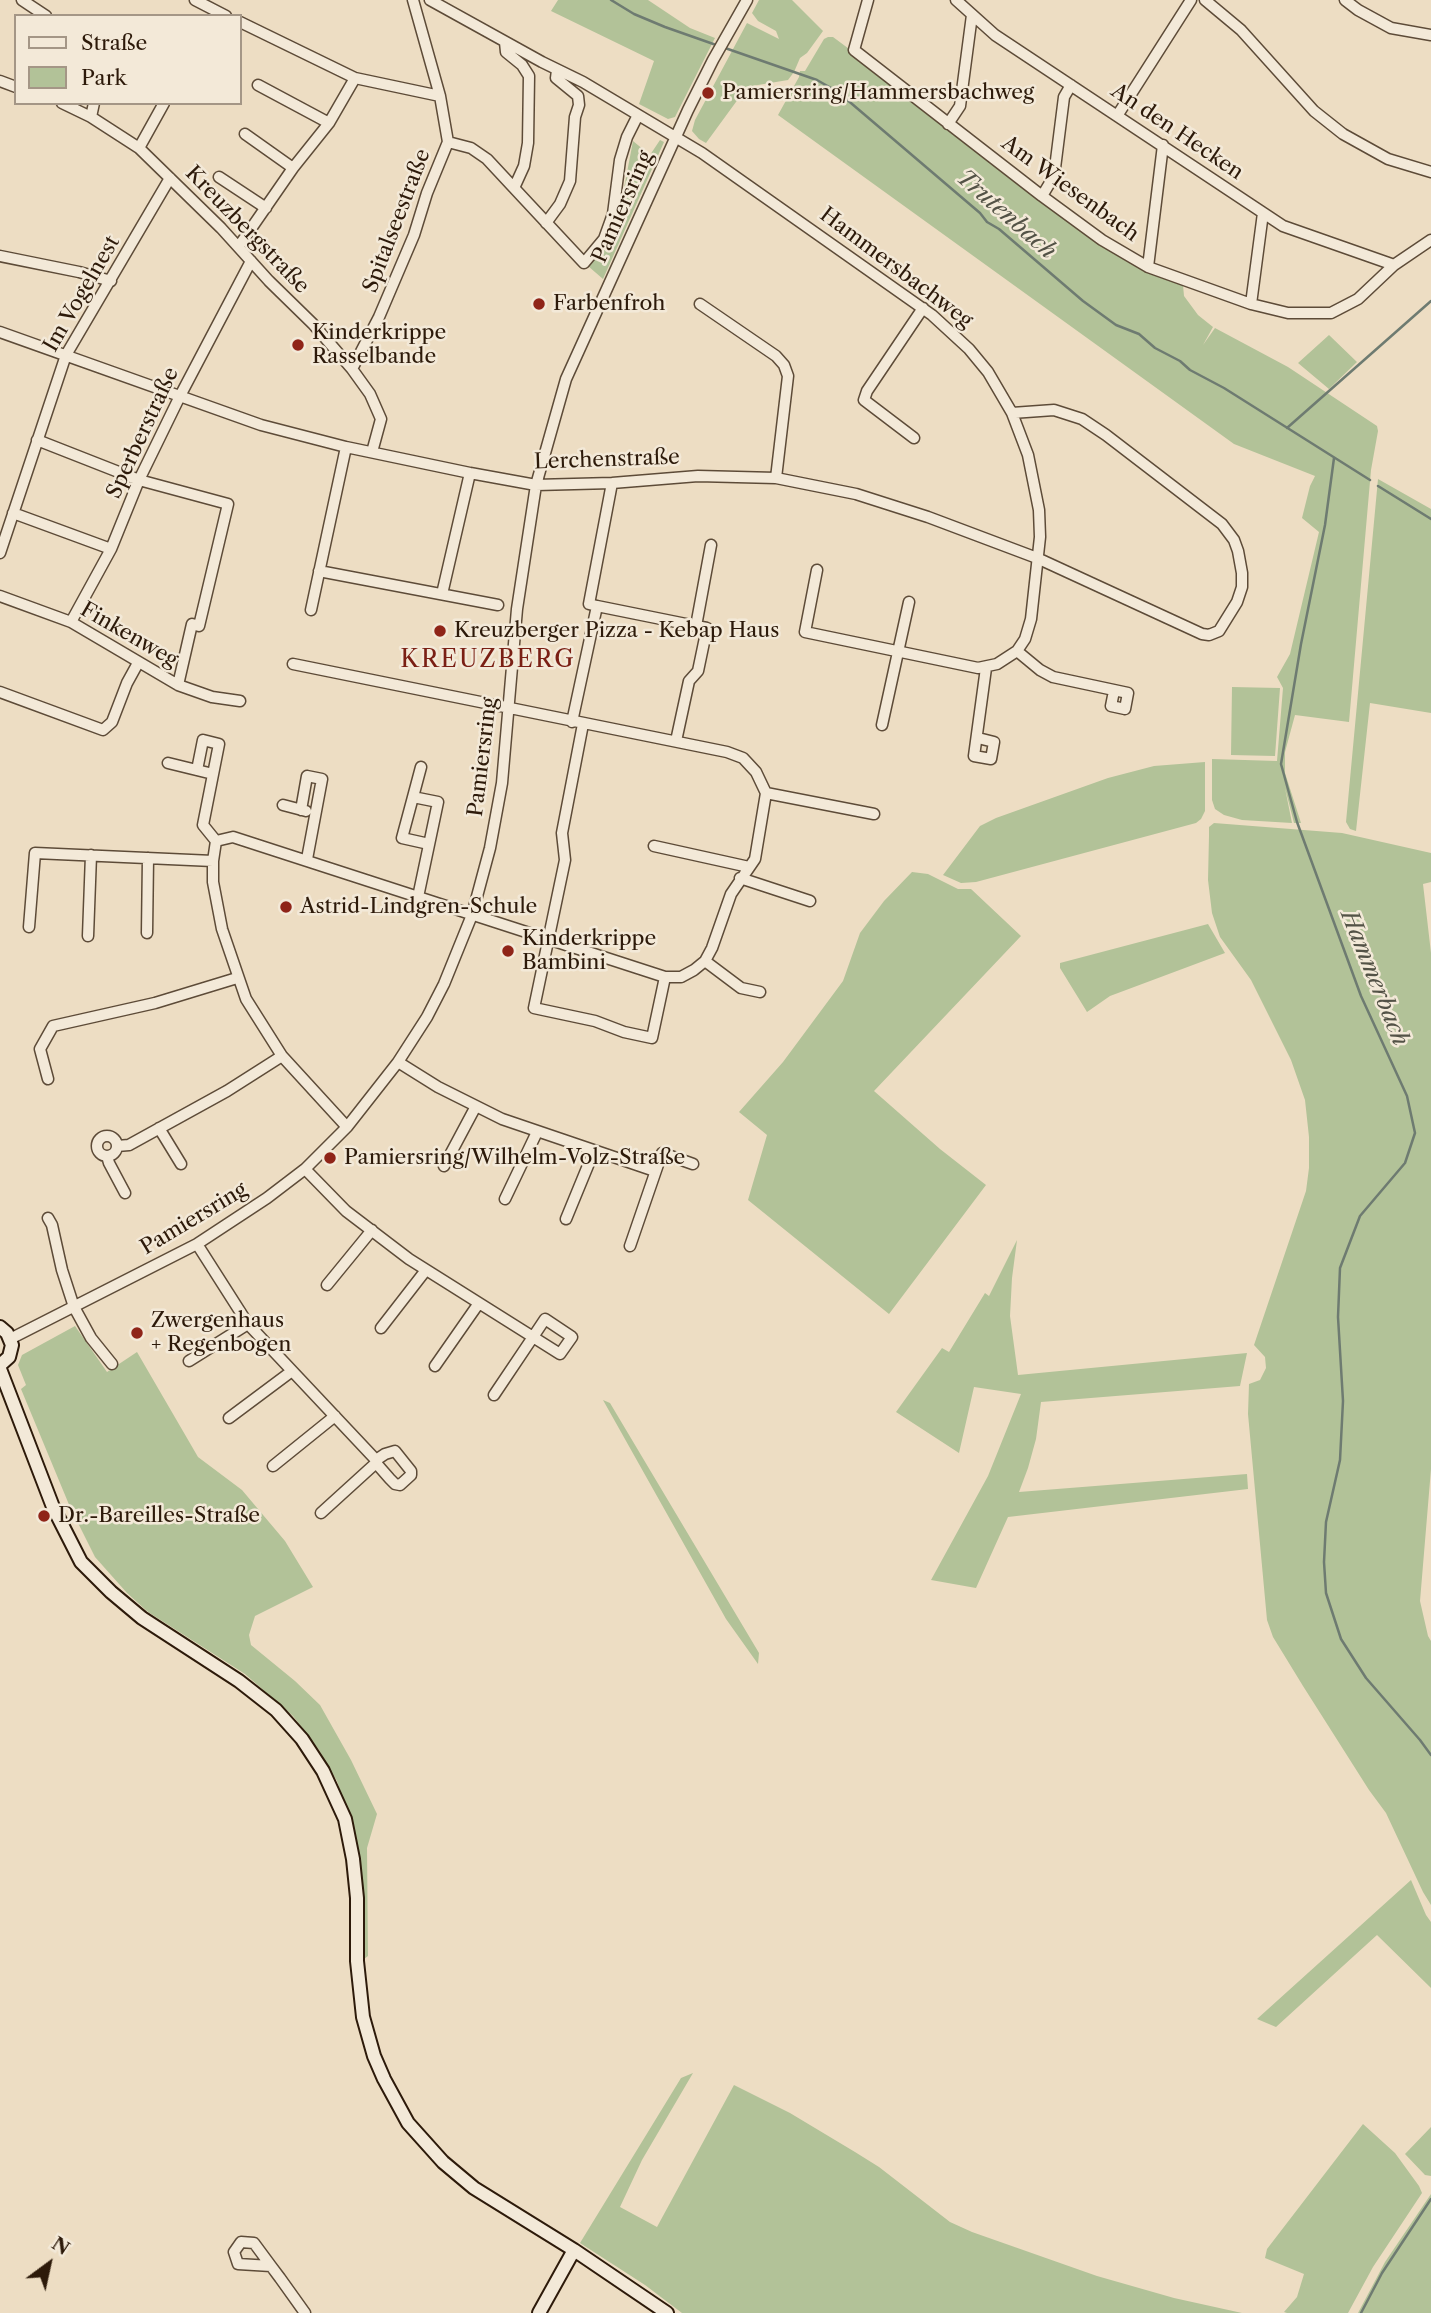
<!DOCTYPE html>
<meta charset="utf-8">
<style>
body{margin:0}
#map{position:relative;width:1431px;height:2313px;overflow:hidden;background:#edddc3;font-family:"Libre Caslon Text",serif}
canvas{display:block}
.legend{position:absolute;left:14px;top:14px;width:228px;height:91px;box-sizing:border-box;background:#f3e9d8;border:2px solid #a49686;margin:0;padding:9px 12px;list-style:none;font-size:21px;color:#2d1a0a}
.legend li{display:flex;align-items:center;gap:14px;height:35px}
.legend b{width:35px;border:2px solid #a49686}
.north{position:absolute;left:14px;top:2229px;width:70px;height:70px;-webkit-text-stroke:5px #f3e9d8;paint-order:stroke;rotate:33deg;font-size:19px;font-weight:700;line-height:28px;text-align:center;color:#2d1a0a}
.north::after{content:'';display:block;margin:auto;width:24px;height:32px;background:#2d1a0a;clip-path:polygon(50% 0,100% 100%,50% 72%,0 100%)}
</style>
<div id="map">
<canvas width="1431" height="2313"></canvas>
<ul class="legend">
<li><b style="height:9px;background:#f3e9d8"></b>Straße</li>
<li><b style="height:19px;background:#b2c298"></b>Park</li>
</ul>
<div class="north">N</div>
</div>
<script>
const ctx = document.querySelector('canvas').getContext('2d');
ctx.lineJoin = 'round';
function fill(path, color) { ctx.fillStyle = color; ctx.fill(path, 'evenodd'); }
const poly = rows => new Path2D(rows.map(r => 'M' + r).join(''));
function strokePath(path, color, width, dash) { ctx.strokeStyle = color; ctx.lineWidth = width; ctx.lineCap = dash ? 'butt' : 'round'; ctx.setLineDash(dash || []); ctx.stroke(path); }
function label(font, color, halo, rows, align = 'center') {
  ctx.font = font + ' "Libre Caslon Text",serif'; ctx.lineWidth = 5; ctx.setLineDash([]); ctx.textBaseline = 'middle'; ctx.strokeStyle = halo; ctx.fillStyle = color; for (const [text, x, y, turn = 0] of rows) {
    ctx.save(); ctx.translate(x, y); ctx.rotate((+turn || 0) * Math.PI / 180); ctx.textAlign = isNaN(turn) ? turn : align; if (halo) ctx.strokeText(text, 0, 0); ctx.fillText(text, 0, 0); ctx.restore();
  }
}
fill(poly([
 [558,0,648,0,690,28,715,38,675,117,668,119,639,104,654,61,551,11],
 [759,0,792,0,823,31,807,53,800,58,794,72,788,80,752,86,744,91,706,143,699,139,692,131,695,120,747,23,779,39,776,31,758,21,752,13],
 [828,37,833,37,1145,269,1183,285,1184,296,1198,315,1213,327,1203,345,1215,328,1288,367,1377,426,1378,431,1371,470,1349,722,1295,715,1285,752,1285,773,1301,823,1294,823,1285,788,1292,823,1242,820,1224,815,1215,809,1212,800,1212,759,1277,761,1283,688,1277,677,1290,654,1319,532,1302,518,1310,486,1315,476,1234,444,778,115,799,77,800,71,805,71,824,39],
 [660,140,664,142,603,279,588,266,615,221,621,204,633,141,650,155],
 [1329,335,1357,362,1329,389,1298,363],
 [1378,479,1431,509,1431,713,1370,703,1356,831,1350,829,1346,822],
 [1232,687,1280,688,1275,756,1231,755],
 [1205,762,1205,811,1201,819,1196,823,976,882,961,883,943,875,980,826,996,818,1108,778,1154,766],
 [1214,823,1342,833,1431,853,1431,882,1423,884,1431,953,1431,1469,1420,1601,1428,1636,1431,1641,1431,1905,1423,1892,1386,1813,1369,1790,1303,1686,1273,1637,1267,1620,1248,1414,1249,1384,1260,1380,1266,1368,1265,1357,1254,1345,1306,1191,1309,1168,1309,1137,1305,1100,1291,1060,1251,980,1220,937,1212,913,1208,880,1209,836,1209,827],
 [912,872,928,874,958,889,971,889,1021,936,874,1091,940,1149,986,1185,889,1314,748,1200,767,1135,739,1112,783,1062,843,981,860,933,884,901],
 [1208,924,1225,953,1110,996,1087,1012,1060,968,1060,963],
 [1017,1240,1012,1278,1010,1316,1018,1375,1247,1353,1240,1386,1041,1402,1036,1439,1028,1468,1019,1492,1247,1474,1248,1489,1008,1517,976,1588,931,1580,988,1476,1021,1394,974,1387,959,1453,896,1412,942,1348,949,1352,985,1293,989,1296],
 [75,1326,107,1372,137,1352,198,1457,242,1490,285,1541,313,1587,255,1616,249,1635,251,1645,295,1681,320,1705,351,1760,377,1814,367,1848,368,1956,364,1959,361,1947,361,1863,354,1833,337,1781,319,1750,293,1716,245,1674,148,1612,127,1593,95,1557,70,1507,21,1389,26,1385,18,1365,22,1355],
 [603,1400,610,1403,759,1653,758,1664,726,1619],
 [1411,1880,1426,1915,1431,1922,1431,1988,1377,1935,1276,2027,1257,2019],
 [693,2073,642,2160,620,2207,657,2227,734,2085,790,2113,855,2152,879,2167,950,2222,972,2232,1097,2276,1174,2298,1242,2313,682,2313,645,2285,580,2243,681,2078],
 [1363,2124,1395,2153,1419,2186,1422,2193,1373,2267,1348,2313,1287,2313,1284,2312,1297,2297,1304,2274,1265,2258,1267,2249],
 [1431,2127,1431,2176,1425,2175,1405,2154],
 [1431,2194,1431,2313,1358,2313,1385,2262]
]), '#b2c298');
strokePath(poly([
 [611,0,634,14,665,27,719,46],
 [725,48,817,80,838,92,980,213,987,222,999,229,1083,301,1116,325,1139,334,1155,348,1180,361,1190,370,1224,388,1370,480],
 [1287,428,1431,301],
 [1334,458,1325,525,1301,644,1281,764,1297,822,1361,996,1407,1096,1415,1133,1405,1163,1360,1216,1340,1268,1338,1317,1343,1401,1340,1460,1326,1522,1324,1562,1326,1593,1341,1639,1366,1678,1420,1740,1431,1755],
 [1378,486,1431,519],
 [1361,2313,1382,2273,1431,2199]
]), '#6e7b71', 2.5);
const street = poly([
 [22,0,46,16],
 [195,0,226,16],
 [430,0,542,62,583,82,702,153,932,315,969,349,988,372,1012,413,1028,455,1039,510,1040,537,1031,619,1025,639,1017,651,997,664,978,668,805,632,817,570],
 [868,0,854,50,1042,196,1102,240,1148,267,1251,304,1288,313,1331,313,1358,299,1394,265,1431,240],
 [956,0,995,35,1283,226,1394,265],
 [1205,0,1241,30,1314,111,1343,134,1388,159,1431,172],
 [1345,0,1358,10,1391,28,1431,35],
 [240,22,355,78,440,96],
 [505,42,506,52,522,65,529,76,528,143,524,166,514,188,584,263,604,239,613,214,620,160,627,137,638,115],
 [0,81,16,87],
 [258,85,329,123],
 [62,103,91,117,139,148,221,228,269,281,313,324,352,369,370,394,381,419,372,452],
 [1117,116,1191,0],
 [91,117,94,103],
 [948,124,960,106,972,15],
 [245,134,293,168],
 [448,142,471,148,487,159,514,188],
 [139,148,164,103],
 [219,177,266,208],
 [1042,196,1054,176,1064,97,1071,85],
 [546,223,560,204,570,181,575,117,579,105,578,96,556,78,557,70],
 [239,246,293,168,329,123,355,78],
 [0,256,79,272,111,281],
 [1148,267,1163,145],
 [700,304,776,356,784,365,788,376,776,478],
 [1251,304,1263,213],
 [0,332,261,425,346,447,470,473,536,485,612,483,698,476,776,478,856,494,928,517,1037,558,1202,634,1209,635,1219,631,1237,602,1242,587,1242,573,1238,551,1234,540,1222,524,1106,435,1082,419,1054,410,1012,413],
 [352,369,379,317,414,235,427,193,448,142,440,96,413,0],
 [914,438,864,400,867,391,923,308],
 [37,440,139,480,228,504,199,626,192,624,178,685],
 [13,513,111,549],
 [0,553,66,355,170,178],
 [319,571,498,605],
 [442,594,470,473],
 [0,596,71,622,178,685,212,697,240,701],
 [597,606,696,626],
 [311,610,346,447],
 [71,622,111,549,139,480,180,396,251,261],
 [1017,651,1040,670,1053,677,1128,693,1125,709,1111,706,1114,691],
 [293,664,727,752,743,758,756,772,766,793,755,859,731,894,712,948,705,961,694,970,681,977,665,977,233,837,216,841,213,861,213,882,222,929,246,999,282,1056,347,1127],
 [0,692,103,730,112,722,127,683,138,663],
 [572,722,597,606,589,604,612,483],
 [583,724,562,833,565,860,534,1008,595,1021,624,1032,652,1038,665,977],
 [882,725,909,602],
 [978,738,994,742,991,759,974,756,986,668],
 [676,741,689,681,698,671,707,628,696,626,711,545],
 [168,763,213,774],
 [197,770,203,740,219,744,203,825,216,841],
 [766,793,874,814],
 [413,797,402,838,429,844],
 [283,805,306,811],
 [301,810,307,776,322,779,307,859],
 [654,846,749,867],
 [740,878,810,901],
 [418,897,438,802,413,797,421,767],
 [29,927,35,853,213,861],
 [147,933,148,858],
 [88,936,91,855],
 [705,961,741,988,760,992],
 [398,1062,438,1087,502,1119,655,1171],
 [48,1079,40,1049,53,1026,155,1003,237,978],
 [159,1128,181,1164],
 '97 1146a10 10 0 1 1 20 0a10 10 0 1 1-20 0Z',
 [117,1146,129,1145,227,1091,282,1056],
 [107,1156,109,1163,125,1193],
 [444,1166,476,1106],
 [305,1169,346,1211,409,1259,533,1337,560,1354,572,1337,545,1319,533,1337,494,1395],
 [505,1199,537,1132],
 [48,1218,52,1225,62,1270,74,1307,91,1338,112,1364],
 [566,1219,594,1151],
 [197,1244,248,1324,376,1460,376,1463,390,1479,395,1484,400,1485,411,1475,411,1471,395,1451,385,1454,376,1460],
 [630,1246,662,1153,693,1164],
 [327,1285,372,1230],
 [381,1328,426,1270],
 [10,1339,197,1244,267,1198,305,1169,347,1127,398,1062,427,1017,444,984,472,915,490,848,502,783,517,609,536,485,566,379,688,110,713,60,747,0],
 [189,1361,248,1324],
 [435,1366,479,1303],
 [229,1418,292,1371],
 [273,1466,335,1416],
 [321,1513,376,1463],
 [271,2266,238,2264,234,2252,241,2242,254,2243,271,2266,280,2278,305,2313]
]);
const secondary = poly([
 [0,1327,7,1333,12,1345,9,1357,0,1365],
 [0,1369,53,1507,81,1562,111,1592,142,1618,239,1681,276,1710,302,1739,323,1771,345,1819,353,1859,357,1898,357,1961,363,2017,374,2056,384,2079,408,2123,443,2162,474,2188,574,2250,667,2313],
 [539,2313,574,2250]
]);
strokePath(street, '#5d4b38', 13);
strokePath(secondary, '#2d1a0a', 16);
strokePath(street, '#f3e9d8', 10);
strokePath(secondary, '#f3e9d8', 12);
for (const [x, y, r, color] of [
 [708,93,7,"#8f2418"],
 [539,304,7,"#8f2418"],
 [298,345,7,"#8f2418"],
 [440,631,7,"#8f2418"],
 [286,907,7,"#8f2418"],
 [508,951,7,"#8f2418"],
 [330,1158,7,"#8f2418"],
 [137,1333,7,"#8f2418"],
 [44,1516,7,"#8f2418"]
]) { const dot = new Path2D(); dot.arc(x, y, r, 0, 2 * Math.PI); ctx.fillStyle = color; ctx.fill(dot); strokePath(dot, '#f3e9d8', 2.5); }
label('21px', '#2d1a0a', '#f3e9d8', [
 ["Pamiersring/Hammersbachweg",722,93],
 ["Farbenfroh",553,304],
 ["Kinderkrippe",312,333],
 ["Rasselbande",312,357],
 ["Kreuzberger Pizza - Kebap Haus",454,631],
 ["Astrid-Lindgren-Schule",300,907],
 ["Kinderkrippe",522,939],
 ["Bambini",522,963],
 ["Pamiersring/Wilhelm-Volz-Straße",344,1158],
 ["Zwergenhaus",151,1321],
 ["+ Regenbogen",151,1345],
 ["Dr.-Bareilles-Straße",58,1516]
], 'left');
label('21px', '#2d1a0a', '#f3e9d8', [
 ["An den Hecken",1177,132,34],
 ["Am Wiesenbach",1070,189,36],
 ["Pamiersring",623,207,-66],
 ["Spitalseestraße",397,221,-69],
 ["Kreuzbergstraße",247,230,46],
 ["Hammersbachweg",896,268,37],
 ["Im Vogelnest",82,294,-60],
 ["Sperberstraße",143,433,-65],
 ["Lerchenstraße",607,460,-2],
 ["Finkenweg",129,635,30],
 ["Pamiersring",483,757,-83],
 ["Pamiersring",194,1219,-31]
]);
label('italic 23px', '#535246', '#f3e9d8', [
 ["Trutenbach",1006,215,41],
 ["Hammerbach",1374,978,68]
]);
ctx.letterSpacing = '2px';
label('24px', '#7a1f14', '#f3e9d8', [
 ["KREUZBERG",488,660]
]);
ctx.letterSpacing = '0px';
</script>
